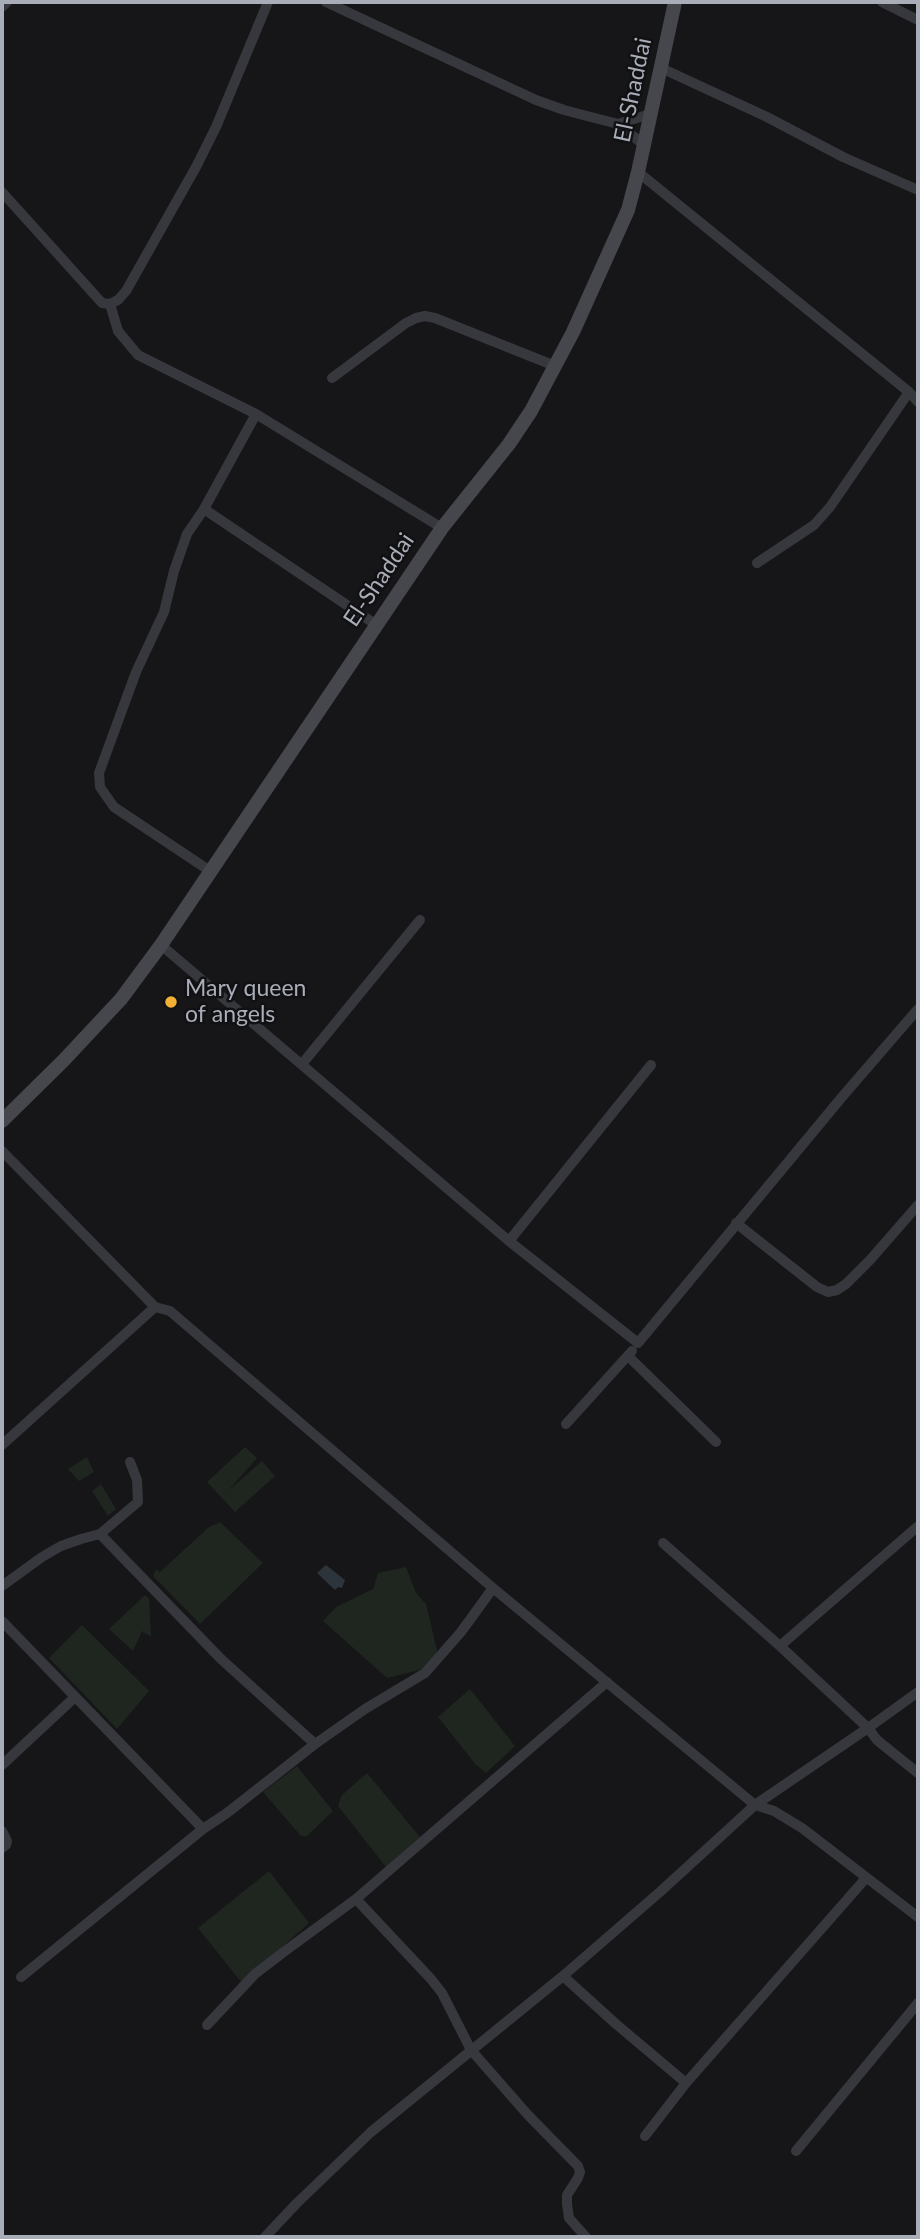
<!DOCTYPE html>
<style>
body{margin:0}
#map{position:relative;width:920px;height:2239px;overflow:hidden;background:#161618;font-family:Lato,sans-serif}
canvas{display:block}
.frame{position:absolute;inset:0;border:4px solid #a8adb8;pointer-events:none}
</style>
<div id="map">
<canvas width="920" height="2239"></canvas>
<div class="frame"></div>
</div>
<script>
const ctx = document.querySelector('canvas').getContext('2d');
ctx.lineJoin = 'round';
function fill(path, color) { ctx.fillStyle = color; ctx.fill(path, 'evenodd'); }
const poly = rows => new Path2D(rows.map(r => 'M' + r).join(''));
function strokePath(path, color, width, dash) { ctx.strokeStyle = color; ctx.lineWidth = width; ctx.lineCap = dash ? 'butt' : 'round'; ctx.setLineDash(dash || []); ctx.stroke(path); }
function label(font, color, halo, rows, align = 'center') {
  ctx.font = font + ' Lato,sans-serif'; ctx.lineWidth = 5; ctx.setLineDash([]); ctx.textBaseline = 'middle'; ctx.strokeStyle = halo; ctx.fillStyle = color; for (const [text, x, y, turn = 0] of rows) {
    ctx.save(); ctx.translate(x, y); ctx.rotate((+turn || 0) * Math.PI / 180); ctx.textAlign = isNaN(turn) ? turn : align; if (halo) ctx.strokeText(text, 0, 0); ctx.fillText(text, 0, 0); ctx.restore();
  }
}
fill(poly([
 [245,1447,257,1458,228,1491,262,1461,275,1476,235,1512,207,1482],
 [87,1457,94,1472,79,1481,68,1469],
 [101,1484,116,1509,108,1516,92,1491],
 [220,1522,263,1563,200,1624,153,1576,156,1569,160,1572,209,1527],
 [406,1567,416,1593,426,1604,437,1650,431,1667,387,1678,323,1621,336,1607,373,1589,378,1573],
 [145,1595,149,1599,151,1637,142,1631,133,1651,109,1629],
 [82,1625,149,1691,117,1729,49,1658],
 [470,1689,515,1746,486,1773,476,1765,438,1717],
 [297,1766,333,1811,307,1836,301,1836,263,1792],
 [367,1773,420,1837,386,1867,338,1806,342,1795],
 [269,1871,309,1923,242,1983,198,1928]
]), '#1e261f');
fill(poly([
 [326,1565,345,1580,342,1588,338,1587,335,1590,317,1573]
]), '#2c353c');
strokePath(poly([
 [326,2,536,100,564,110,618,124,644,145],
 [882,2,918,20],
 [2,7,7,2],
 [661,68,767,117,843,157,918,190],
 [618,124,650,114],
 [638,172,909,392,918,402],
 [2,192,102,303,110,304,118,300,126,291,196,167,216,127,268,2],
 [110,304,118,331,138,355,256,414],
 [332,378,406,323,416,318,425,316,435,318,555,366],
 [204,509,375,624],
 [757,563,814,525,830,507,909,392],
 [210,871,114,807,100,787,99,773,136,672,164,612,174,571,187,534,204,509,256,414,442,528],
 [161,945,509,1241,638,1343,842,1097,918,1009],
 [302,1064,420,920],
 [2,1151,155,1307,170,1311,493,1588,755,1805,661,1891,563,1976,371,2132,296,2204,265,2237],
 [736,1223,817,1287,828,1292,837,1290,846,1284,870,1260,918,1205],
 [509,1241,651,1065],
 [628,1356,716,1442],
 [566,1424,632,1351],
 [2,1445,155,1307],
 [917,1527,780,1646,868,1728,755,1805,774,1811,802,1828,918,1917],
 [100,1534,138,1502,137,1480,130,1462],
 [663,1543,780,1646],
 [2,1586,42,1557,61,1546,81,1539,100,1534,221,1659,315,1744],
 [2,1621,203,1829,227,1813,315,1744,365,1709,425,1673,461,1632,493,1588],
 [918,1692,868,1728,877,1740,918,1773],
 [2,1765,75,1697],
 [2,1831,7,1841,6,1845,2,1848],
 [356,1899,607,1682],
 [563,1976,616,2024,686,2083],
 [21,1977,203,1829],
 [207,2025,255,1974,285,1951,356,1899,431,1979,442,1993,471,2050,528,2115,578,2166,580,2172,578,2178,567,2195,567,2204,569,2218,586,2237],
 [645,2136,686,2083,866,1878],
 [796,2151,918,2003]
]), '#37383d', 10);
strokePath(poly([
 [2,1121,64,1060,121,999,161,945,442,528,509,444,531,411,573,332,628,210,638,172,675,2]
]), '#45474d', 14);
for (const [x, y, r, color] of [
 [171,1002,7,"#f2b134"]
]) { const dot = new Path2D(); dot.arc(x, y, r, 0, 2 * Math.PI); ctx.fillStyle = color; ctx.fill(dot); strokePath(dot, '#111113', 2.5); }
label('23px', '#a8adb8', '#111113', [
 ["El-Shaddai",633,90,-78],
 ["El-Shaddai",379,580,-56]
]);
label('23px', '#a8adb8', '#111113', [
 ["Mary queen",185,989],
 ["of angels",185,1015]
], 'left');
</script>
